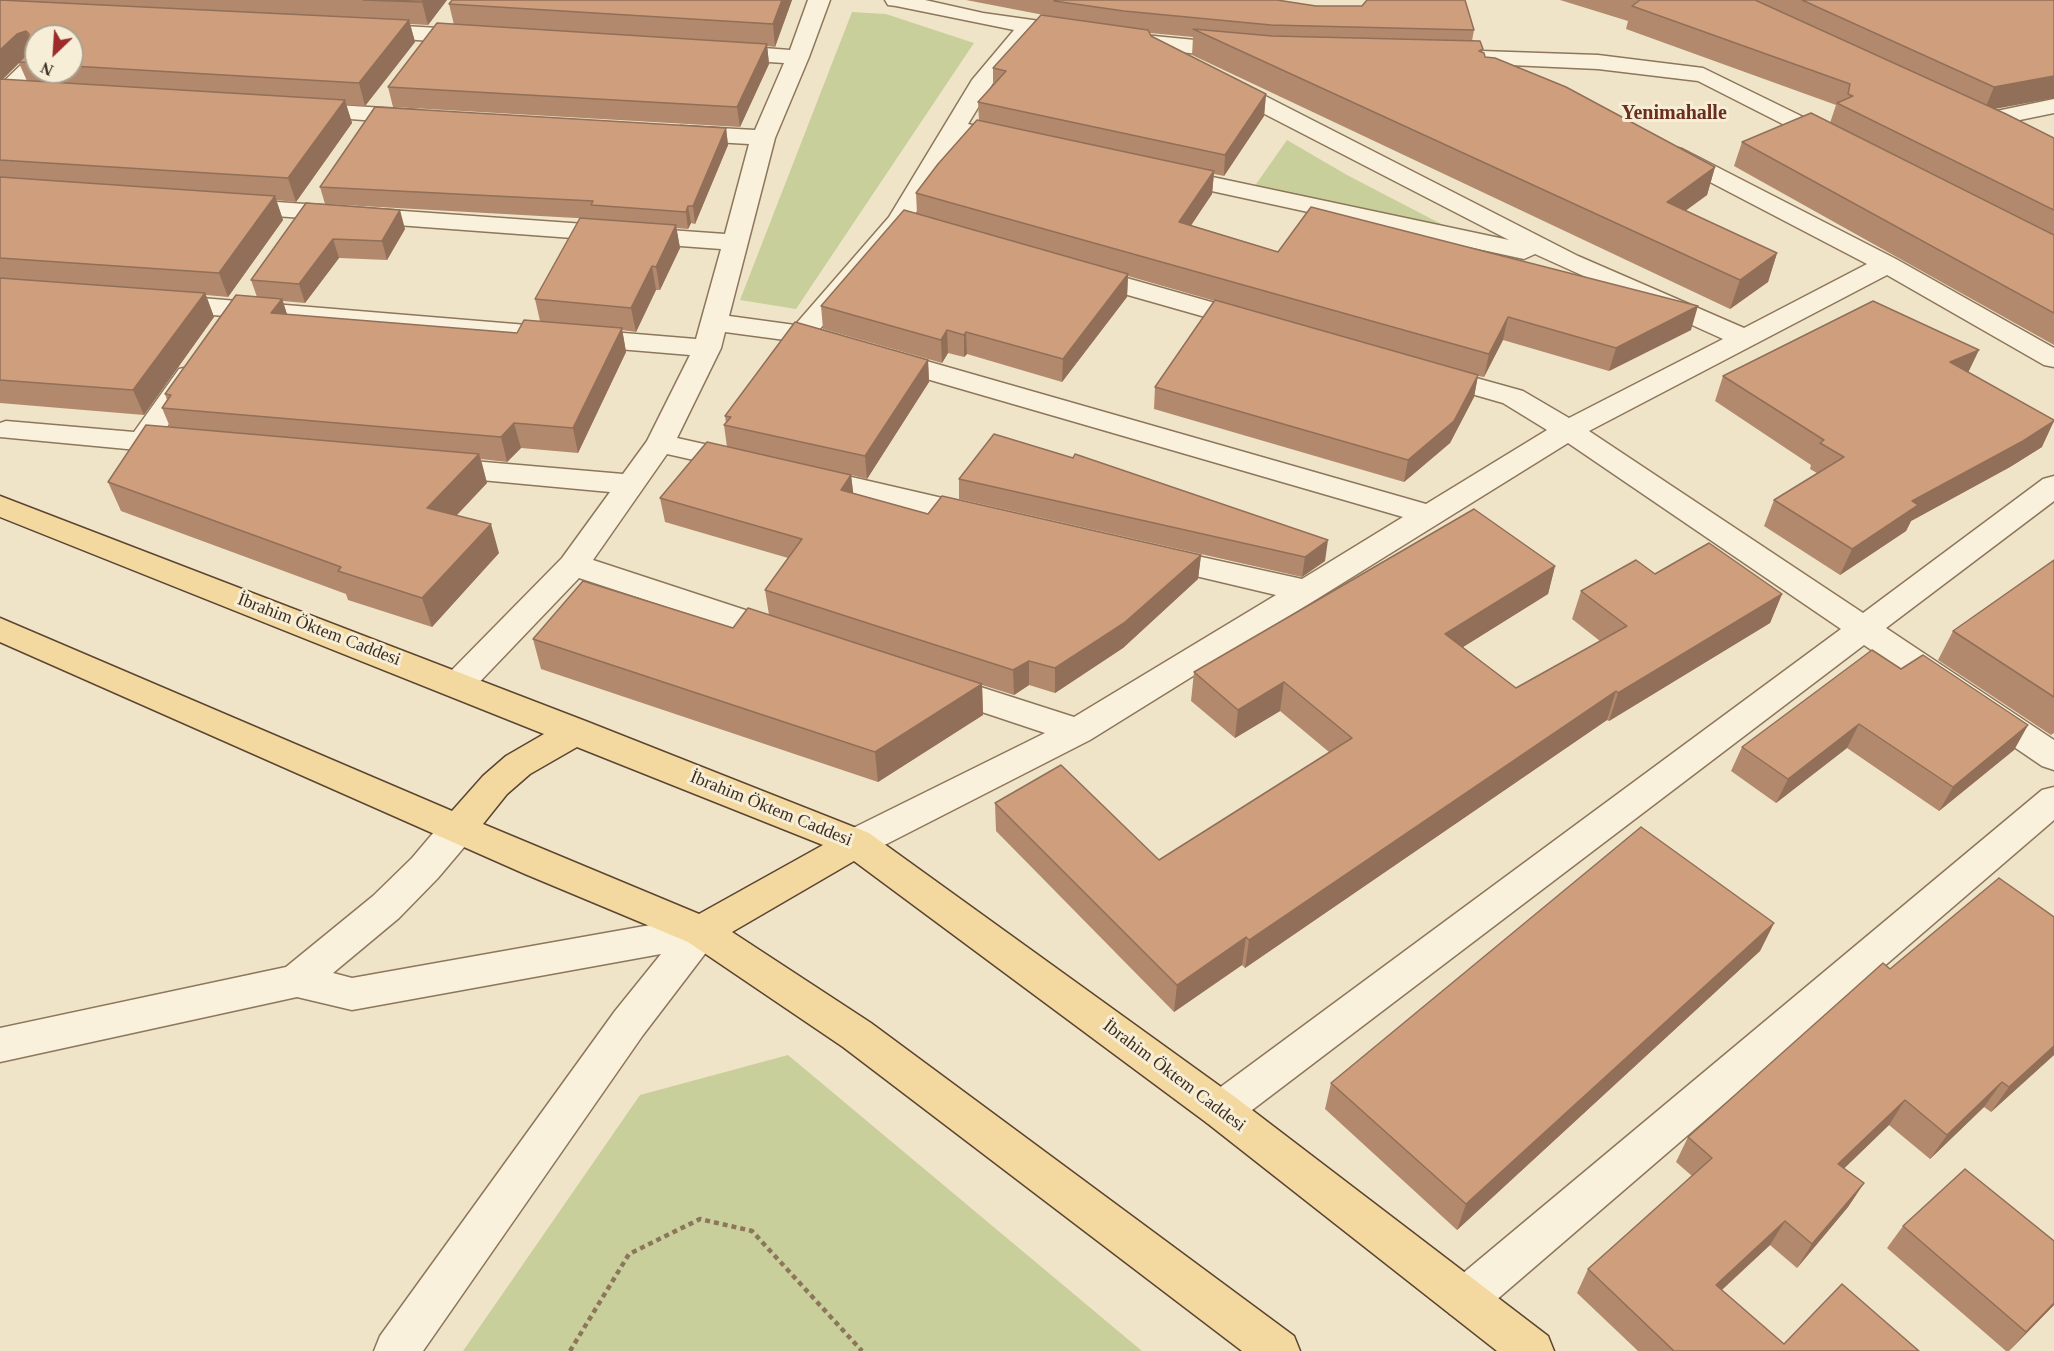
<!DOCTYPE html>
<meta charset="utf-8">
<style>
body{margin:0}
#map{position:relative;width:2054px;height:1351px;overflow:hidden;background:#f0e4c8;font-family:"Times New Roman",serif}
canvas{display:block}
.north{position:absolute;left:24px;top:24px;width:60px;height:60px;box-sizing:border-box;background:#f7eed8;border:2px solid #ada18e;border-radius:50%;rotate:205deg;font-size:16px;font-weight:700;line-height:24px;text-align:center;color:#3d2e20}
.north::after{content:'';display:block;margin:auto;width:21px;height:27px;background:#9e2a2b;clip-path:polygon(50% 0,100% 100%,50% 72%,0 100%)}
</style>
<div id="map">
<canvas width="2054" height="1351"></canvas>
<div class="north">N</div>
</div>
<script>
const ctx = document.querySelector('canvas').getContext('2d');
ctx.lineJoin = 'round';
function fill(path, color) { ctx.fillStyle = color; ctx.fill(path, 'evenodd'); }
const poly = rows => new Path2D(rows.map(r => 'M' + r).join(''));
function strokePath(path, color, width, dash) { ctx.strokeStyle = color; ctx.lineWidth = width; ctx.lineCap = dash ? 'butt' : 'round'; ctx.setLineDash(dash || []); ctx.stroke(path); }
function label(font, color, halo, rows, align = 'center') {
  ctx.font = font + ' "Times New Roman",serif'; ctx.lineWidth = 6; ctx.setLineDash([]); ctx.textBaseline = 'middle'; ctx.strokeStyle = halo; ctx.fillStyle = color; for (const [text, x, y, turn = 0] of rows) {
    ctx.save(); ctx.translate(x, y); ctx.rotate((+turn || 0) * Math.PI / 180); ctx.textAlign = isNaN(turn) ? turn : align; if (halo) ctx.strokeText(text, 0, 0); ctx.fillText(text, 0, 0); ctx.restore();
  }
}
fill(poly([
 [852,12,886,14,974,43,796,309,740,300],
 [1287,140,1347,175,1447,227,1254,187],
 [788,1055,1142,1351,463,1351,640,1095]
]), '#c9cf9b');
const minor = poly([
 [808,0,830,0,809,57,775,138,729,316,795,325,889,217,972,80,1014,30,896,6,888,5,885,0,925,0,983,13,1075,26,1083,28,1086,33,1083,38,1075,40,1035,33,993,83,968,124,1019,136,1023,141,1019,146,1011,148,961,137,908,226,819,330,840,336,844,342,840,348,830,350,800,342,725,332,721,348,677,438,753,455,758,462,753,469,743,471,667,454,593,560,794,626,799,634,794,642,783,645,579,578,470,692,458,696,446,692,441,684,446,676,562,558,610,492,438,476,428,474,423,467,428,460,438,458,623,474,647,441,690,355,165,311,156,309,152,303,156,297,165,295,696,339,721,249,235,213,226,211,223,206,226,201,235,199,725,234,749,144,681,140,673,138,669,133,673,128,681,126,755,130,784,63,724,59,716,57,713,52,716,47,724,45,790,50,808,0],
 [367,24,475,30,483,32,486,37,483,42,475,44,359,36,356,31,359,26,367,24],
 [1123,33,1236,44,1244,46,1247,51,1244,56,1236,58,1115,45,1112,40,1115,35,1123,33],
 [1452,50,1598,55,1703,68,1842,136,1846,141,1842,146,1834,148,1826,146,1698,81,1598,69,1444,62,1441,57,1444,52,1452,50],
 [36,56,36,72,39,72,8,102,0,104,0,85,28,58,36,56],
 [1226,78,1234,80,1578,256,1744,328,1867,264,1666,159,1662,154,1666,149,1674,147,1682,149,1896,259,2054,348,2054,367,2044,365,1887,275,1589,431,1863,613,2043,479,2054,476,2054,501,1886,628,2054,740,2054,770,2042,766,1864,645,1235,1123,1221,1128,1207,1123,1201,1110,1207,1097,1841,629,1568,443,1090,740,869,853,856,857,843,853,838,843,843,833,1045,733,928,694,923,686,928,678,940,674,1074,717,1276,595,1145,564,1141,557,1145,550,1156,547,1302,579,1403,517,875,364,871,358,875,352,885,350,895,352,1426,504,1547,430,1503,403,1423,380,1419,374,1423,368,1433,366,1523,391,1569,418,1723,339,1535,254,1524,259,1161,180,1158,175,1161,170,1170,168,1509,240,1218,90,1215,85,1218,80,1226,78],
 [2054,99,2054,113,1981,128,1973,126,1969,121,1973,116,2054,99],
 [304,103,417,110,425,112,429,117,425,122,417,124,296,115,292,110,296,105,304,103],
 [1084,266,1261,316,1264,322,1261,328,1251,330,1075,280,1071,274,1075,268,1084,266],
 [189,367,199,369,203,375,162,434,190,439,195,445,190,451,180,454,0,437,0,423,6,421,134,432,179,369,189,367],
 [808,467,977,506,988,509,992,516,988,523,977,526,798,484,793,477,798,470,808,467],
 [2054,787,2054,820,1480,1314,1465,1320,1450,1314,1443,1299,1450,1284,2042,790,2054,787],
 [458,815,471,819,476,829,471,839,438,878,399,918,333,973,352,978,701,916,714,920,720,931,714,942,643,1035,423,1351,374,1351,380,1336,615,1011,661,954,352,1010,297,997,0,1062,0,1028,286,967,373,896,412,858,445,819,458,815]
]);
const major = poly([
 [0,496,588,722,869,833,1235,1097,1548,1336,1554,1351,1497,1351,1207,1123,854,861,732,932,871,1023,1294,1336,1300,1351,1242,1351,843,1047,688,942,525,874,0,642,0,618,452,811,483,776,506,756,544,734,0,517,0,496],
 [577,747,823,845,699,914,483,824,507,794,530,774,577,747]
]);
strokePath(minor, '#8d765c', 3);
strokePath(major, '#5b4430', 3);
strokePath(poly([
 [570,1351,629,1254,700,1219,752,1231,862,1351]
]), '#8d765c', 4.5, [5, 4]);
fill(minor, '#faf1dc');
fill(major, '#f3d9a0');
fill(poly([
 [0,0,447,0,428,25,410,24,415,42,365,106,346,105,352,123,296,202,276,200,283,220,228,297,206,295,214,317,144,415,0,403],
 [36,36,72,36,72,72,36,72],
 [19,63,27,81,2,80],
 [452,0,792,0,775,47,767,46,769,64,740,127,393,107,388,87,454,25,449,4],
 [966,0,1277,0,1474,30,1472,41,1483,49,1482,52,1485,57,1715,167,1707,195,1685,211,1777,253,1768,282,1730,309,1192,55,1193,37,1150,33,1151,36,1266,94,1264,116,1224,176,1214,174,1212,194,1191,225,1278,252,1691,330,1609,371,1503,340,1484,377,1478,376,1474,397,1450,443,1404,482,1154,409,1155,387,1215,301,1128,276,1127,297,1062,382,967,354,964,357,948,353,942,363,823,329,821,306,917,214,916,193,979,121,978,102,993,85,993,68,1054,17],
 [1560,0,2054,0,1995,109,2054,138,2054,345,1734,166,1742,142,1830,123,1836,105,1626,29,1628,21],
 [726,128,728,145,695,224,691,223,688,229,676,228,680,248,660,290,656,290,636,332,622,330,626,352,578,453,521,448,507,462,481,459,487,483,457,515,499,553,432,627,348,600,346,594,121,511,108,482,170,427,162,408,167,400,165,394,257,297,251,280,306,203,405,229,387,260,339,258,305,303,283,301,287,315,517,333,540,321,535,299,594,219,325,204,320,187],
 [928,360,929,382,867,479,851,475,853,493,928,514,1201,555,1198,579,1123,648,1055,693,1029,685,1014,695,982,685,983,715,878,782,541,669,533,639,733,628,769,615,765,590,788,558,665,522,660,498,727,447,724,425,726,423,725,416],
 [1969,373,2042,447,2010,467,1911,521,1906,531,1840,575,1764,526,1774,500,1817,473,1810,469,1811,465,1715,401,1723,376],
 [959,479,1325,561,1302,577,959,499],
 [2054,560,2054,733,2051,735,1938,660,1953,631],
 [1555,566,1548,594,1463,647,1516,688,1600,641,1572,619,1581,591,1655,574,1782,594,1770,623,1609,721,1607,720,1245,968,1242,965,1174,1012,996,831,995,803,1159,860,1329,752,1280,711,1235,738,1191,701,1194,672],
 [1901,669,2028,725,2014,750,1939,811,1847,748,1776,803,1731,771,1742,747],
 [1774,923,1760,951,1457,1230,1325,1109,1331,1083],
 [1890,969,2054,1055,1991,1112,1984,1107,1930,1159,1889,1125,1844,1168,1864,1183,1848,1207,1797,1268,1770,1245,1722,1290,1784,1344,1919,1351,1638,1351,1577,1293,1588,1269,1692,1176,1676,1162,1688,1137],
 [1903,1226,2054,1305,2009,1351,2006,1351,1887,1248]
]), '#b2896c');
fill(poly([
 [424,0,447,0,428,25,422,2],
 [782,0,792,0,775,47,773,24],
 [409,20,415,42,365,106,359,83],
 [26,31,35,54,29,47,32,55,26,56,0,82,0,50,17,34],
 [767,44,769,64,740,127,737,107],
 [2054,76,2054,98,1984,111,1994,87],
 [1266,94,1264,116,1224,176,1225,155],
 [345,100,352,123,296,202,288,178],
 [726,128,728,145,695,224,693,206],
 [1715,167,1707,195,1659,230,1667,202],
 [1214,171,1212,194,1178,245,1179,222],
 [275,196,283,220,228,297,219,273],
 [688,206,691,223,688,229,686,212],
 [400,210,405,229,387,260,382,241],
 [676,225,680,248,660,290,656,267],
 [333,239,339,258,305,303,299,284],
 [1777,253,1768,282,1730,309,1740,280],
 [652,266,656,290,636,332,631,308],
 [1128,274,1127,297,1062,382,1063,359],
 [205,293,214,317,144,415,133,390],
 [282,299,290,323,271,313],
 [1698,306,1691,330,1609,371,1616,348],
 [1508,317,1503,340,1484,377,1489,354],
 [622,328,626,352,578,453,573,428],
 [947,330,948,353,942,363,941,340],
 [966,332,967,354,964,357,964,335],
 [1979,350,1967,375,1950,362],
 [928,360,929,382,867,479,865,456],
 [1478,375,1474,397,1450,443,1404,482,1408,460],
 [2054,421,2042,447,2010,467,1911,521,1906,531,1840,575,1852,549,1912,501],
 [514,423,521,448,507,462,501,437],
 [479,454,487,483,436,537,427,508],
 [851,475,854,499,841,490],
 [491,524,499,553,432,627,422,598],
 [1328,540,1325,561,1302,577,1305,557],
 [1201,555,1198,579,1123,648,1055,693,1055,668],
 [1555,566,1548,594,1439,662,1445,634],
 [1782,594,1770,623,1609,721,1618,693],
 [1029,661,1029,685,1014,695,1013,670],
 [1284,682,1280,711,1235,738,1238,710],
 [982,684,983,715,878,782,875,752],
 [1616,691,1607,720,1245,968,1249,940],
 [1859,724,1847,748,1776,803,1788,779],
 [2028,725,2014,750,1939,811,1953,787],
 [1774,923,1760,951,1457,1230,1466,1204],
 [1246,937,1242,965,1174,1012,1177,985],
 [2054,1046,2054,1055,1991,1112,2009,1087],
 [2002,1082,1984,1107,1930,1159,1947,1135],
 [1905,1100,1889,1125,1823,1189,1838,1164],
 [1864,1183,1848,1207,1797,1268,1812,1244],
 [1785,1221,1770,1245,1702,1308,1716,1285],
 [2054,1303,2054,1305,2009,1351,2026,1332]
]), '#916f58');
const building = poly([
 [0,0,409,20,359,83,72,66,72,36,36,36,36,63,19,62,32,49,29,47,29,34,26,31,17,34,0,50,0,0],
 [363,0,424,0,422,2,363,0],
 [452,0,782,0,773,24,449,4,452,0],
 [1056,0,1277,0,1316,6,1362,6,1367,0,1465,0,1474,30,1271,25,1124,11,1054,1,1056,0],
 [1639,0,1755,0,2006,114,2054,138,2054,210,1837,103,1853,96,1848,94,1850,84,1632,6,1640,0,1639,0],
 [1802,0,2054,0,2054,76,1994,87,1802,0],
 [1041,15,1148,30,1151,36,1266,94,1225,155,978,102,1006,71,993,68,1041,15],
 [437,23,767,44,737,107,388,87,437,23],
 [1193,29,1272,36,1480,41,1483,49,1479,51,1484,53,1485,57,1495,58,1566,87,1715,167,1667,202,1777,253,1740,280,1193,29],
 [0,80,0,79,345,100,288,178,0,160,0,80],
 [375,107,726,128,693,206,688,206,686,212,591,205,593,201,320,187,375,107],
 [1811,113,2054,235,2054,313,1742,142,1811,113],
 [977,120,1214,171,1179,222,1278,252,1311,207,1698,306,1616,348,1508,317,1489,354,916,193,938,164,977,120],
 [0,177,275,196,219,273,0,258,0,177],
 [306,203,400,210,382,241,333,239,299,284,251,280,306,203],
 [904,210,1128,274,1063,359,966,332,964,335,947,330,941,340,821,306,904,210],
 [580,218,676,225,656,267,652,266,631,308,535,299,580,218],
 [0,278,205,293,133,390,0,380,0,278],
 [236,295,282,299,271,313,517,333,524,320,622,328,573,428,514,423,501,437,162,408,171,395,165,394,236,295],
 [1215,300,1478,375,1454,421,1408,460,1155,387,1215,300],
 [1873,301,1979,350,1950,362,2054,420,2054,421,2023,441,1912,501,1918,505,1852,549,1774,500,1844,457,1820,443,1824,440,1723,376,1873,301],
 [795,322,928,360,865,456,724,425,731,417,725,416,795,322],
 [146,425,479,454,427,508,491,524,422,598,338,571,341,567,108,482,146,425],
 [994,434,1073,458,1075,454,1328,540,1305,557,959,479,994,434],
 [707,442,851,475,841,490,928,514,942,496,1201,555,1124,623,1055,668,1029,661,1013,670,765,590,802,539,660,498,707,442],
 [1474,509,1555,566,1445,634,1516,688,1627,626,1581,591,1636,560,1655,574,1709,543,1782,594,1618,693,1616,691,1249,940,1246,937,1177,985,995,803,1061,765,1159,860,1352,738,1284,682,1238,710,1194,672,1474,509],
 [2054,560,2054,697,1953,631,2054,560],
 [583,581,733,628,748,608,982,684,875,752,533,639,583,581],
 [1872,650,1901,669,1923,655,2028,725,1953,787,1859,724,1788,779,1742,747,1872,650],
 [1641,827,1774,923,1466,1204,1331,1083,1641,827],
 [1999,878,2054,917,2054,1046,2009,1087,2002,1082,1947,1135,1905,1100,1838,1164,1864,1183,1812,1244,1785,1221,1716,1285,1784,1344,1842,1284,1919,1351,1674,1351,1588,1269,1712,1158,1688,1137,1883,963,1890,969,1999,878],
 [1965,1169,2054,1241,2054,1303,2026,1332,1903,1226,1965,1169]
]);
fill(building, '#cf9f7d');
strokePath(building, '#916f58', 1.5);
label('18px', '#3d2e20', '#f7eed8', [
 ["İbrahim Öktem Caddesi",319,630,21],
 ["İbrahim Öktem Caddesi",771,809,22],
 ["İbrahim Öktem Caddesi",1174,1076,37]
]);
label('bold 20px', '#6b2e1e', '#f7eed8', [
 ["Yenimahalle",1674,114]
]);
</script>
